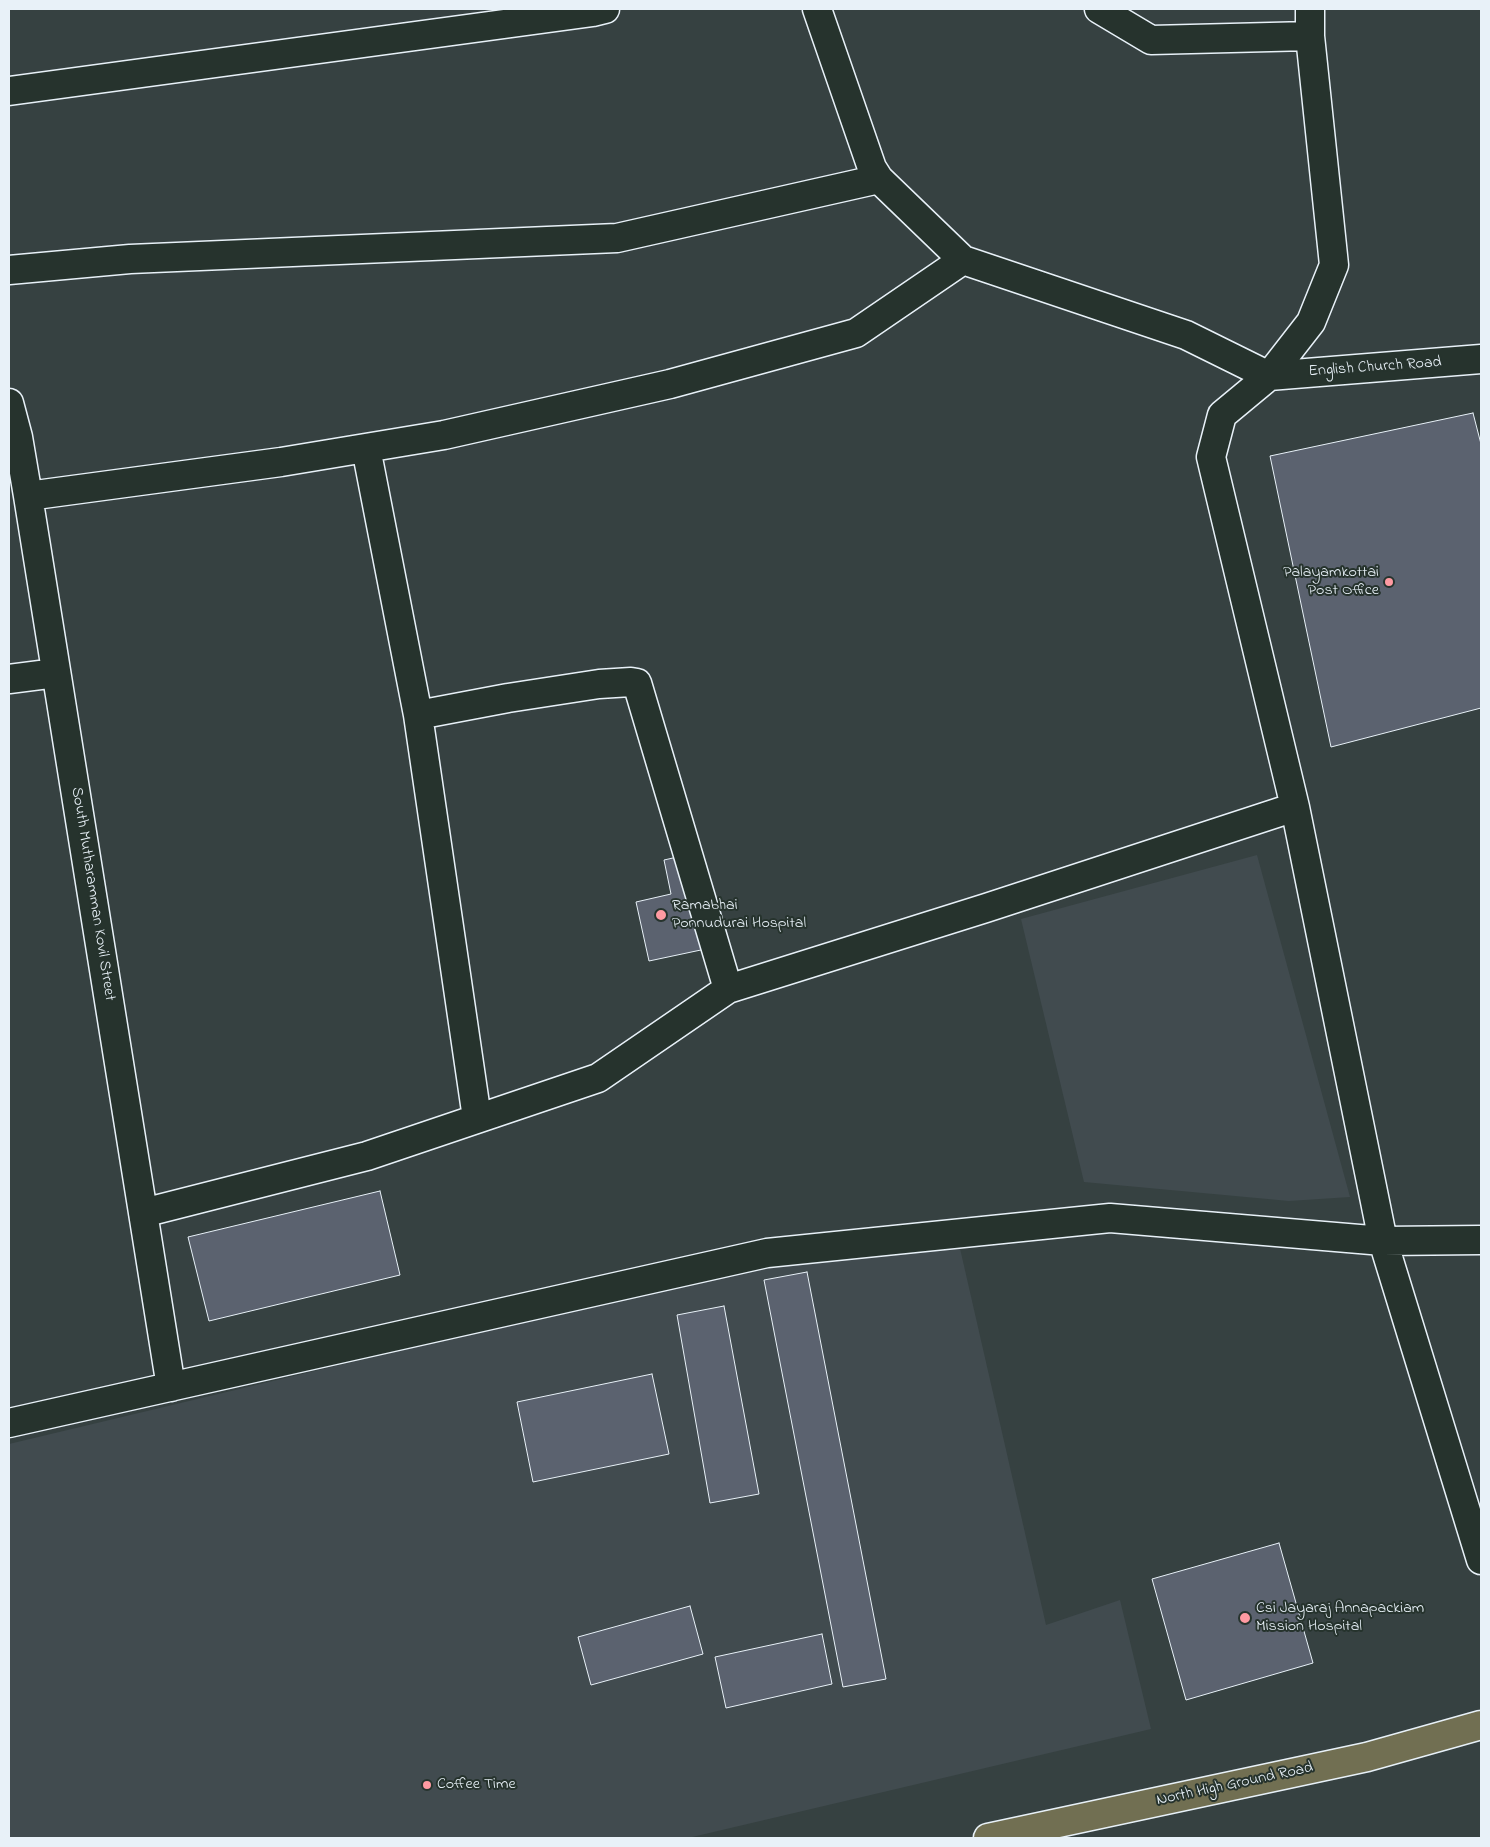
<!DOCTYPE html>
<style>
body{margin:0}
#map{position:relative;width:1490px;height:1847px;overflow:hidden;background:#364141;font-family:"Indie Flower",sans-serif}
canvas{display:block}
.frame{position:absolute;inset:0;border:10px solid #e8f1f8;pointer-events:none}
</style>
<div id="map">
<canvas width="1490" height="1847"></canvas>
<div class="frame"></div>
</div>
<script>
const ctx = document.querySelector('canvas').getContext('2d');
ctx.lineJoin = 'round';
function fill(path, color) { ctx.fillStyle = color; ctx.fill(path, 'evenodd'); }
const poly = rows => new Path2D(rows.map(r => 'M' + r).join(''));
function strokePath(path, color, width, dash) { ctx.strokeStyle = color; ctx.lineWidth = width; ctx.lineCap = dash ? 'butt' : 'round'; ctx.setLineDash(dash || []); ctx.stroke(path); }
function label(font, color, halo, rows, align = 'center') {
  ctx.font = font + ' "Indie Flower",sans-serif'; ctx.lineWidth = 4; ctx.setLineDash([]); ctx.textBaseline = 'middle'; ctx.strokeStyle = halo; ctx.fillStyle = color; for (const [text, x, y, turn = 0] of rows) {
    ctx.save(); ctx.translate(x, y); ctx.rotate((+turn || 0) * Math.PI / 180); ctx.textAlign = isNaN(turn) ? turn : align; if (halo) ctx.strokeText(text, 0, 0); ctx.fillText(text, 0, 0); ctx.restore();
  }
}
fill(poly([
 [1257,855,1350,1197,1289,1201,1084,1182,1021,919],
 [959,1244,1046,1625,1120,1600,1151,1729,688,1838,9,1838,9,1444,746,1268]
]), '#414b4f');
const building = poly([
 [1473,413,1481,444,1481,708,1331,747,1270,456,1473,413],
 [695,853,715,947,649,961,636,902,671,894,664,860,695,853],
 [380,1191,400,1275,209,1321,188,1237,380,1191],
 [807,1272,886,1679,843,1687,764,1280,807,1272],
 [724,1306,759,1494,710,1503,677,1315,724,1306],
 [652,1374,669,1454,533,1482,517,1402,652,1374],
 [1279,1543,1313,1663,1186,1700,1152,1579,1279,1543],
 [690,1606,703,1654,591,1685,578,1637,690,1606],
 [822,1634,832,1684,726,1708,715,1657,822,1634]
]);
fill(building, '#5b626f');
strokePath(building, '#e8f1f8', 1);
const minor = poly([
 [817,9,872,168,879,179,963,260,1186,335,1269,376],
 [1099,9,1151,40,1310,36],
 [1310,9,1310,36,1334,265,1311,322,1269,376,1222,415,1211,457,1295,807,1383,1241,1481,1560],
 [9,91,593,12,605,9],
 [9,270,130,259,617,238,879,179],
 [1269,376,1481,359],
 [9,403,18,437,28,496,171,1387],
 [366,448,418,715,477,1118],
 [28,496,281,462,444,435,670,384,856,333,963,260],
 [9,679,56,673],
 [418,715,508,698,599,684,631,682,637,683,728,989],
 [143,1213,367,1156,598,1078,728,989,986,908,1295,807],
 [9,1423,767,1253,1110,1218,1383,1241,1481,1240]
]);
const major = poly([
 [988,1838,1367,1757,1481,1725]
]);
strokePath(minor, '#e8f1f8', 31);
strokePath(major, '#e8f1f8', 31);
strokePath(minor, '#26332d', 28);
strokePath(major, '#716f52', 28);
for (const [x, y, r, color] of [
 [1389,582,5,"#ff9aa2"],
 [661,915,6,"#ff9aa2"],
 [1245,1618,6,"#ff9aa2"],
 [427,1785,5,"#ff9aa2"]
]) { const dot = new Path2D(); dot.arc(x, y, r, 0, 2 * Math.PI); ctx.fillStyle = color; ctx.fill(dot); strokePath(dot, '#26332d', 2); }
label('16px', '#e8f1f8', '#26332d', [
 ["English Church Road",1375,368,-4],
 ["South Mutharamman Kovil Street",92,894,81],
 ["North High Ground Road",1235,1785,-12]
]);
label('16px', '#e8f1f8', '#26332d', [
 ["Palayamkottai",1379,573,"right"],
 ["Post Office",1379,591,"right"],
 ["Ramabhai",672,906],
 ["Ponnudurai Hospital",672,924],
 ["Csi Jayaraj Annapackiam",1256,1609],
 ["Mission Hospital",1256,1627],
 ["Coffee Time",437,1785]
], 'left');
</script>
